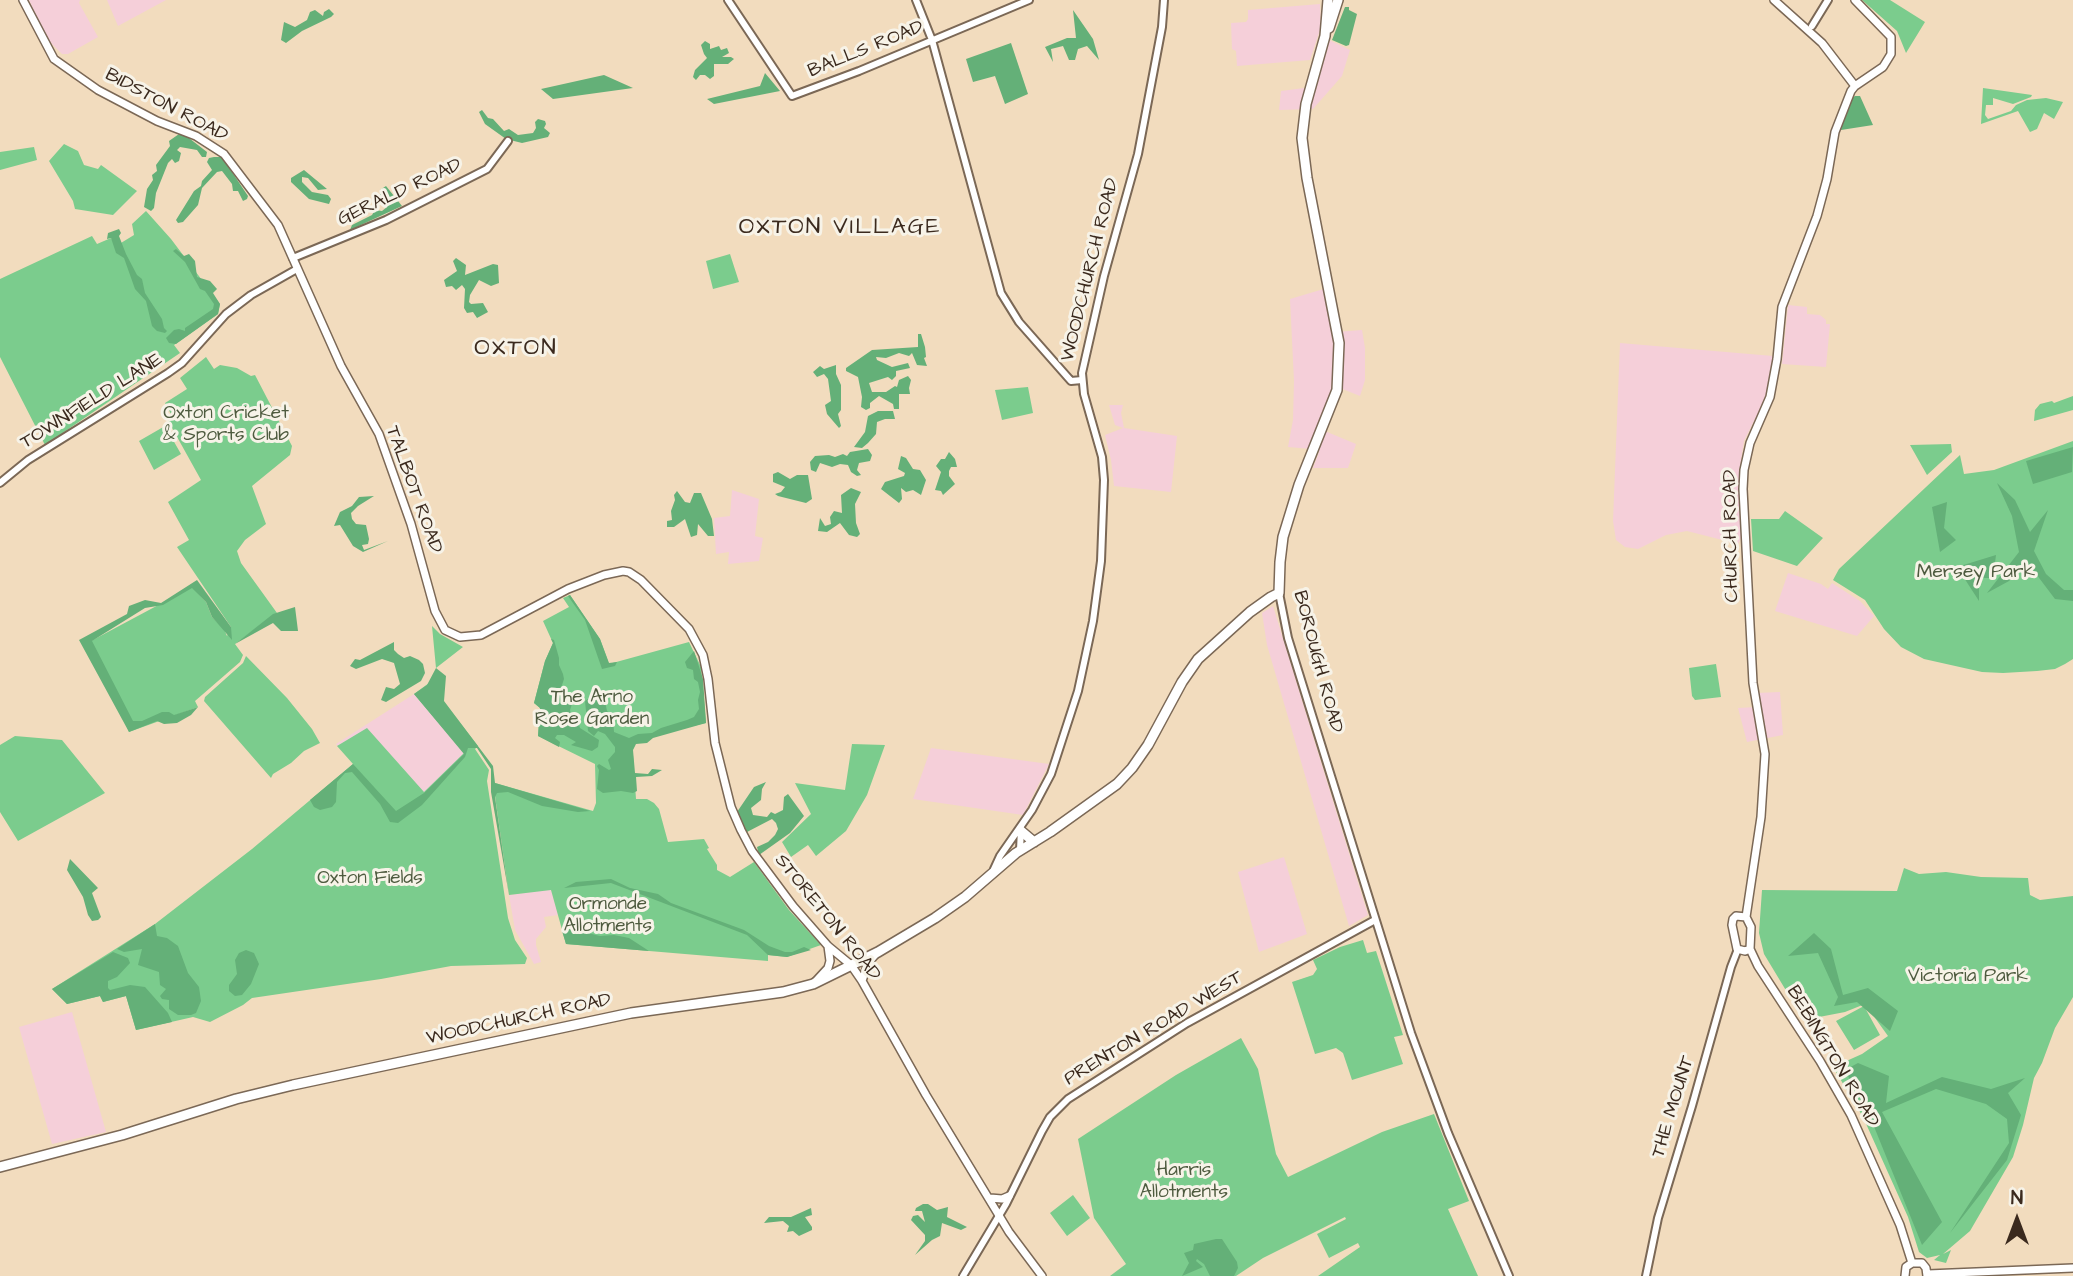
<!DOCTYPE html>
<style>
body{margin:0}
#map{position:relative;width:2073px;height:1276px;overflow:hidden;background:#f2dcbe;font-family:"Architects Daughter",sans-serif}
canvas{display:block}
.north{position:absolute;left:1982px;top:1185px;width:70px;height:70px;-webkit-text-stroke:5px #f7f3e8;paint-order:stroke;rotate:0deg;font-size:19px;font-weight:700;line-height:28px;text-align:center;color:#3b2a1e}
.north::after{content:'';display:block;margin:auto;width:24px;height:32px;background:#3b2a1e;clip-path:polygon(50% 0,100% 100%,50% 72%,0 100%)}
</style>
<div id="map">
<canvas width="2073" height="1276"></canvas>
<div class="north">N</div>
</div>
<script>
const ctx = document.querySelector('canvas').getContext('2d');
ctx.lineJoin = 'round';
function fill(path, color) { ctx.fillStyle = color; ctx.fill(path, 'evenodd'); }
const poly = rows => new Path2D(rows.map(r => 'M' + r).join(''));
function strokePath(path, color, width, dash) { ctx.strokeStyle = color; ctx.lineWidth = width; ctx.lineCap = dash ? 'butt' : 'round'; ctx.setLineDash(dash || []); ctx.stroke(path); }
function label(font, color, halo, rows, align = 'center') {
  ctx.font = font + ' "Architects Daughter",sans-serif'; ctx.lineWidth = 6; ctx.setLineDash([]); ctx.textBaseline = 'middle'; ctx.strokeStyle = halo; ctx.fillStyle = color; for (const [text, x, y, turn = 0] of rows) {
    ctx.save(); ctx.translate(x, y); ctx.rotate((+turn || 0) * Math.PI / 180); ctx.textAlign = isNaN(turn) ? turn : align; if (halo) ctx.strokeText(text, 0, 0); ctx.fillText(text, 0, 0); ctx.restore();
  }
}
fill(poly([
 [29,0,80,0,79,3,98,37,68,54,62,54,46,38],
 [107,0,166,0,118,26],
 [1320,4,1321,27,1310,60,1237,66,1236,51,1232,49,1231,23,1246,22,1248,19,1248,10],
 [1329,40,1350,50,1342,76,1313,109,1279,110,1281,91,1304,88,1315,90],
 [1327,288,1336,332,1362,330,1365,348,1365,380,1360,396,1335,386,1320,429,1356,444,1348,468,1313,468,1319,452,1311,449,1288,447,1293,420,1294,381,1290,299],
 [1788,305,1807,307,1807,314,1820,315,1826,320,1826,324,1830,324,1826,367,1782,364],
 [1620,343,1773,356,1765,399,1744,441,1739,473,1741,538,1738,544,1687,531,1666,535,1638,549,1625,547,1616,540,1613,521],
 [1109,405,1123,405,1121,413,1124,428,1177,436,1171,492,1114,486,1111,460,1105,435,1123,428,1115,425],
 [732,490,759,499,755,536,763,538,759,561,728,564,729,552,716,554,714,518,730,516],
 [1788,573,1821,584,1828,589,1832,583,1860,601,1874,616,1857,636,1775,611],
 [1273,606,1368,915,1349,926,1267,645,1262,613],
 [1780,692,1783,735,1747,742,1738,708,1757,707,1756,693],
 [414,694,465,754,424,793,396,812,336,744],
 [931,748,1049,764,1023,815,913,799],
 [1284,857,1307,934,1259,952,1238,872],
 [551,889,558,915,544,917,546,927,536,939,536,945,541,962,534,964,515,930,509,895],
 [72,1012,106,1132,52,1144,19,1027]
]), '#f5cfd9');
fill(poly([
 [1862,0,1890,0,1925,22,1906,53,1897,31],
 [1983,88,2032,95,2031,97,2013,104,1993,98,1993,105,1986,105,1985,115,1988,119,2011,111,2016,105,2027,100,2046,98,2063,102,2054,119,2044,113,2037,129,2030,132,2018,111,1981,124],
 [64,144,78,151,84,165,98,169,101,165,137,191,113,215,75,209,73,201,49,161],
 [34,147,37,160,0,170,0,152],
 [146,211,171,239,220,304,218,314,174,345,180,353,45,445,0,357,0,279,92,236,97,244,111,238,116,246,134,235,132,224],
 [730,254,739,282,713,289,706,261],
 [206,357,214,369,220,365,237,368,251,376,255,375,292,446,290,455,252,486,266,524,245,540,237,551,241,563,277,613,235,644,243,655,240,662,195,701,198,707,129,732,91,641,192,587,206,602,212,617,224,629,227,636,231,627,177,547,189,540,168,502,201,480,166,417,171,414,165,403,187,389,180,378],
 [1028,387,1033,413,1002,420,995,390],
 [2073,396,2073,410,2034,421,2035,410,2040,404,2052,401,2054,403],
 [165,426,181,454,154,470,139,441],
 [2073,441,2073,659,2065,664,2055,669,2037,671,2003,673,1982,672,1924,659,1901,647,1884,629,1865,600,1833,580,1839,569,1960,455,1964,474,1994,470],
 [1951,444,1952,452,1927,475,1910,445],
 [1785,511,1823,538,1797,566,1753,551,1751,519,1779,519],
 [570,595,600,639,609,664,689,642,701,667,706,723,632,740,636,799,647,799,654,803,659,809,668,842,704,839,709,848,707,849,717,865,717,870,730,877,754,862,789,910,821,945,787,957,768,955,768,961,566,944,551,890,509,895,494,789,495,783,593,811,596,803,595,764,538,736,540,708,534,703,545,661,553,643,543,621,569,607,563,598],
 [432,626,440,634,463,647,436,668],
 [246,656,287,698,312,729,320,743,304,751,291,763,273,774,271,778,204,701,205,697,243,663],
 [1716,664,1721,697,1695,700,1692,696,1689,668],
 [429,683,478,746,475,749,489,770,487,781,508,918,515,940,527,958,525,964,451,966,381,979,252,998,243,1005,210,1022,193,1017,136,1030,126,996,103,1002,100,996,67,1004,52,989,155,924,252,849,353,764,337,746,367,728,424,792,464,753,414,694],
 [15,736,62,740,105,793,18,841,0,812,0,745],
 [852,744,885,745,867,795,846,831,816,856,808,845,791,857,782,842,811,814,795,783,845,790],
 [1904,868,1919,874,1946,872,1981,877,2028,878,2030,895,2040,900,2073,896,2073,997,2055,1028,2042,1063,2034,1078,2023,1125,2013,1157,1970,1231,1943,1254,1951,1250,1946,1263,1934,1260,1940,1255,1927,1258,1919,1252,1908,1217,1863,1117,1833,1067,1862,1054,1888,1036,1865,1004,1845,1012,1819,1017,1802,1017,1764,954,1759,933,1762,890,1897,891],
 [1363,940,1367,953,1376,951,1403,1035,1394,1037,1403,1064,1352,1080,1343,1053,1336,1048,1315,1054,1292,982,1313,975,1317,969,1313,960,1340,947],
 [1864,1006,1880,1035,1854,1050,1836,1021],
 [1241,1038,1258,1069,1276,1154,1288,1177,1382,1132,1434,1114,1469,1201,1448,1209,1478,1276,1318,1276,1360,1247,1358,1243,1329,1258,1317,1234,1346,1219,1345,1217,1263,1258,1236,1276,1110,1276,1126,1264,1094,1218,1078,1139,1176,1075],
 [1073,1195,1090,1218,1067,1236,1050,1213]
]), '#7bcc8d');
fill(poly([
 [1345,7,1349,7,1349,10,1357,14,1349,45,1346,46,1332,40],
 [329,9,334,14,331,17,302,31,286,43,281,40,284,22,295,27,307,20,310,12,315,10,323,16,324,12],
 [1073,10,1093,39,1099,60,1087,46,1078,49,1075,60,1069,60,1063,46,1051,49,1053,62,1045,47,1067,38,1076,38],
 [705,41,710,44,710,49,719,46,721,50,727,48,729,53,722,57,731,57,734,59,728,64,714,64,714,76,710,79,705,75,700,75,696,80,693,77,695,70,707,58,704,54,701,45],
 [1011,43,1028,94,1005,104,995,76,973,82,966,59],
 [765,73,780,91,714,104,707,99,760,86],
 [604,75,633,88,553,99,541,89],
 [1855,96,1860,96,1873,125,1841,130,1842,123,1852,98],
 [482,110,488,118,493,119,504,131,509,129,518,135,533,133,536,128,535,122,538,119,545,121,546,124,544,128,550,133,548,137,522,143,506,139,485,124,479,112],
 [179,134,185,135,207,152,206,157,202,157,197,150,180,147,177,150,181,153,179,161,175,163,172,159,168,163,156,193,154,208,151,211,144,207,147,189,153,180,152,175,157,171,156,165,170,146,169,141],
 [214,157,222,157,248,196,247,199,243,201,238,191,233,191,232,184,222,171,217,172,202,188,198,205,183,222,178,223,176,220,194,191,201,186,202,181,212,170,207,162,209,158],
 [304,170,327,189,318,190,308,178,302,177,302,182,312,192,328,195,331,199,329,204,309,199,291,182,291,178],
 [386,186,402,206,350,230,352,225,372,215,375,210,382,211,387,207,387,203,380,198,380,190],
 [119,229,121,233,119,236,126,254,137,275,142,279,145,293,162,319,164,328,167,331,165,333,157,331,152,326,146,301,135,289,124,258,116,253,111,238,107,239,108,233],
 [176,249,184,256,189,254,195,261,197,277,210,281,217,289,213,293,220,304,218,314,176,344,169,343,166,338,174,330,179,329,185,331,185,328,213,309,214,304,205,291,200,289,185,262,173,251],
 [456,258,466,265,465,275,493,264,498,265,499,283,491,286,479,280,470,295,469,302,471,304,483,303,488,312,477,318,473,312,467,313,464,308,465,289,462,285,456,290,452,286,446,287,444,280,457,271,453,261],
 [918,334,921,334,925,347,926,357,924,358,927,366,917,365,912,353,909,356,899,353,886,358,876,357,877,360,892,367,908,363,910,368,896,371,896,376,892,380,888,377,869,383,872,392,886,392,895,386,897,387,899,380,908,376,911,380,909,388,910,394,899,394,899,409,894,409,893,404,879,396,870,403,870,408,866,410,861,407,862,397,858,377,846,371,846,368,872,350,918,347],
 [836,365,836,374,841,385,841,410,838,414,841,426,839,428,827,414,825,405,831,401,828,379,824,374,817,377,813,372,820,366,824,369],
 [878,411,893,411,895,419,885,419,877,422,876,434,868,443,862,448,854,447,865,432,868,416],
 [2073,447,2072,472,2033,484,2026,461],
 [868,449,872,455,870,461,859,463,857,470,861,475,857,476,851,472,848,465,840,464,832,467,820,463,816,472,811,470,810,462,815,456,829,455,835,457,843,454,847,456,850,452],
 [949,452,955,459,957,467,951,467,949,471,949,476,955,484,943,495,941,491,935,490,941,472,936,466,941,459,945,459],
 [901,456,906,458,913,469,920,470,926,480,921,495,913,490,906,492,901,488,902,499,899,503,881,489,885,482,904,476,905,473,898,469],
 [778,472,790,479,797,475,808,475,812,499,806,503,778,496,775,494,781,492,785,487,773,482,773,474],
 [1997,483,2015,500,2030,532,2048,510,2034,551,2046,574,2064,590,2073,590,2073,601,2055,599,2027,562,2009,581,1987,593,2019,552,2012,516],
 [851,488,861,492,855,504,856,523,860,534,857,537,849,535,840,523,827,532,818,531,820,518,825,526,831,524,830,517,834,511,842,513,841,495],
 [677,491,685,502,690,503,694,493,701,493,712,519,714,536,708,536,698,524,697,535,691,537,685,519,674,527,667,527,667,521,672,520,671,511,675,500,674,495],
 [374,496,358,506,351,513,352,519,356,524,366,525,369,539,368,544,362,545,364,550,388,541,363,552,353,546,340,525,334,526,340,512,352,506,359,497],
 [1947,502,1944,528,1956,540,1940,552,1932,507],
 [1996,555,1993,578,1979,578,1979,601,1957,567],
 [197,580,231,627,232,640,212,617,206,602,192,588,163,605,145,608,92,641,133,721,142,721,162,712,169,712,174,715,198,707,191,715,177,723,164,724,157,721,129,732,79,640,127,614,129,606,145,600,161,603],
 [570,595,600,639,609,663,617,662,615,666,602,669,585,620,568,596],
 [295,607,298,631,281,631,273,623,235,644,273,614],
 [551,639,554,640,559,658,559,665,563,674,564,679,561,688,571,694,573,701,570,710,571,715,578,722,580,728,599,740,598,747,592,751,571,745,576,742,564,735,557,735,555,738,560,742,559,747,538,736,540,708,534,703,545,661,553,643],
 [394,642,394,650,398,654,404,658,410,656,419,660,423,664,425,673,421,681,386,702,381,700,386,687,394,689,400,684,394,663,382,659,356,669,350,666,355,659,360,660],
 [694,651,703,679,706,723,653,738,647,743,636,744,633,750,635,773,648,774,652,769,662,770,652,776,636,777,637,791,633,793,621,791,603,793,597,789,599,770,597,766,599,764,609,770,611,769,608,760,615,752,615,747,605,734,598,731,594,736,588,731,585,701,588,699,592,701,597,691,603,692,607,711,613,716,614,732,629,738,638,734,652,733,661,728,687,720,694,717,699,709,698,700,700,692,698,682,694,679,693,670,687,668,685,662],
 [436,668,446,676,444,701,493,766,495,783,590,811,578,812,542,806,508,792,497,793,495,797,509,895,491,792,491,769,477,748,468,748,465,757,422,805,398,823,390,822,380,804,352,772,345,773,337,782,336,802,332,807,320,810,314,807,310,800,353,764,396,811,424,793,464,754,414,694,427,685],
 [766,782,762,789,761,800,751,808,753,815,767,817,771,812,775,814,783,810,784,797,788,794,804,816,790,833,759,855,757,847,768,842,775,835,778,829,776,823,772,819,747,832,739,822,737,812,754,787],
 [70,859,98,888,92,893,101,917,98,920,92,921,88,915,83,897,67,870],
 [611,879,630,888,658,894,671,903,744,930,769,946,785,952,792,952,804,947,811,950,787,957,768,955,747,935,611,883,564,888,576,882],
 [155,924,157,936,167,938,178,946,188,973,199,987,201,1001,196,1013,191,1015,178,1015,169,1009,169,1000,162,999,160,996,166,989,160,985,159,972,138,965,142,949,124,952,117,949],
 [572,929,600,936,614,935,629,938,649,951,566,944,562,931],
 [1814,933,1831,949,1843,995,1868,988,1898,1011,1890,1031,1857,1002,1834,1006,1838,997,1818,953,1788,956],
 [246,950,254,953,259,964,251,984,242,995,235,996,229,991,229,985,237,974,235,960,239,953],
 [113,952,128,958,130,963,117,977,108,981,108,988,110,990,130,985,145,987,168,1013,172,1022,136,1030,126,996,103,1002,100,996,67,1004,52,989],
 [1858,1063,1889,1076,1886,1103,1942,1077,1991,1089,2025,1078,2008,1093,2021,1115,2007,1160,1950,1233,2009,1143,2007,1119,1986,1104,1936,1089,1882,1112,1942,1222,1922,1245,1875,1129,1845,1070],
 [923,1204,928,1204,937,1210,948,1207,947,1217,967,1227,961,1230,942,1223,940,1236,932,1240,915,1255,925,1241,925,1235,911,1220,913,1216,918,1215,925,1222,922,1211,915,1211,916,1208],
 [811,1208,812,1215,805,1217,812,1227,812,1230,799,1236,793,1231,787,1232,789,1226,783,1221,764,1223,769,1217,791,1217],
 [1216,1239,1222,1239,1237,1262,1238,1268,1234,1276,1210,1276,1204,1264,1197,1259,1196,1261,1203,1267,1182,1276,1189,1263,1184,1253,1193,1250,1194,1244]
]), '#64b078');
const tertiary = poly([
 [728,0,792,96,859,71,1029,0],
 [916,0,932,40,1001,293,1019,322,1071,381,1082,380],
 [1812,26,1828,0],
 [293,258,386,220,487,169,508,141],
 [0,483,28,460,168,373,182,363,226,314,251,295,297,269],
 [1279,593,1288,638,1411,1033,1448,1133,1509,1276],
 [1020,850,1021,829],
 [994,869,1000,856,1032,810,1051,774,1078,691,1093,621,1101,561,1104,480,1102,457,1084,394,1082,373,1104,276,1138,154,1162,27,1164,0],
 [963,1276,1006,1204,1042,1131,1050,1117,1068,1099,1187,1023,1375,920],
 [1646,1276,1658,1218,1692,1106,1731,967,1738,949]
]);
const secondary = poly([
 [23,0,54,59,98,90,157,121,196,136,224,154,278,225,341,366,379,434,411,524,435,611,445,630,460,637,481,635,568,589,604,575,623,571,629,572,641,580,689,629,703,655,708,679,715,743,731,807,741,830,752,851,793,906,828,946,851,965,862,981,926,1095,1009,1232,1042,1276],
 [1774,0,1822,43,1855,86],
 [1746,917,1761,817,1765,754,1753,683,1743,489,1744,470,1750,443,1770,397,1777,359,1782,307,1817,216,1827,179,1835,132,1851,91,1855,86,1883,67,1891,54,1891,37,1855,0],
 [1746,917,1736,916,1733,919,1732,925,1737,949,1745,951,1750,949],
 [1746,917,1751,927,1750,949],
 [1750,949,1758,966,1820,1061,1851,1115,1900,1225,1912,1263],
 [816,981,828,968,830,961,828,946],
 [862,981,868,963,875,955],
 [990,1198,1002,1199,1009,1196],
 [1912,1263,1922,1263,1926,1268,1927,1276],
 [1928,1274,2073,1268],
 [1905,1276,1906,1267,1912,1263]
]);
const trunk = poly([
 [1329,28,1338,0],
 [1021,831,1034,842],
 [0,1167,122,1135,236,1099,293,1085,631,1013,783,992,813,984,878,952,935,918,965,897,1016,853,1050,832,1117,784,1132,768,1148,745,1182,682,1198,659,1250,612,1271,597,1279,593,1280,562,1283,537,1299,485,1337,390,1339,343,1307,178,1302,138,1306,104,1325,36,1328,0]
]);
strokePath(tertiary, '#7b6856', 10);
strokePath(secondary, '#7b6856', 10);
strokePath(trunk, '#7b6856', 12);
strokePath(tertiary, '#fff', 6);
strokePath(secondary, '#fff', 7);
strokePath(trunk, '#fff', 9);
label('19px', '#3b2a1e', '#f7f3e8', [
 ["BALLS ROAD",866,50,-22],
 ["BIDSTON ROAD",166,106,28],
 ["GERALD ROAD",400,193,-25],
 ["WOODCHURCH ROAD",1091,270,-76],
 ["TOWNFIELD LANE",92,402,-32],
 ["TALBOT ROAD",413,490,70],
 ["CHURCH ROAD",1732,536,-91],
 ["BOROUGH ROAD",1317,662,75],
 ["STORETON ROAD",827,918,51],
 ["WOODCHURCH ROAD",519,1020,-12],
 ["PRENTON ROAD WEST",1154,1029,-31],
 ["BEBINGTON ROAD",1832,1057,59],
 ["THE MOUNT",1674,1107,-73]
]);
label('19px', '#4e5b3f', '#f7f3e8', [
 ["Oxton Cricket",226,414],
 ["& Sports Club",226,436],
 ["Mersey Park",1976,573],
 ["The Arno",592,698],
 ["Rose Garden",592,720],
 ["Oxton Fields",370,879],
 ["Ormonde",608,905],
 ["Allotments",608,927],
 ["Victoria Park",1968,977],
 ["Harris",1184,1171],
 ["Allotments",1184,1193]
]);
ctx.letterSpacing = '2px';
label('23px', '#3b2a1e', '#f7f3e8', [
 ["OXTON VILLAGE",840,228],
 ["OXTON",516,349]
]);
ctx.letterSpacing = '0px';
</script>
